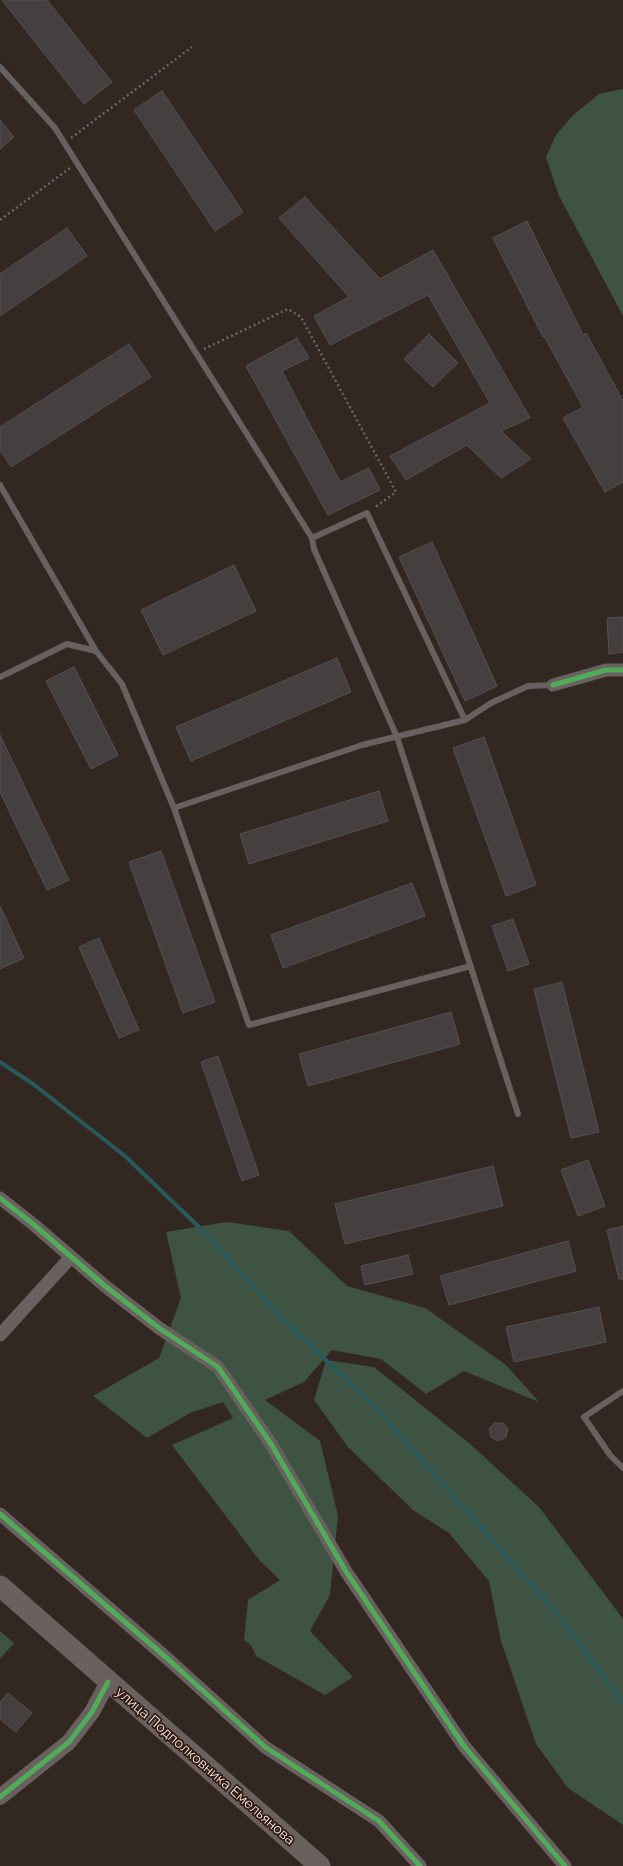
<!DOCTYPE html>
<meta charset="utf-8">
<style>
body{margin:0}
canvas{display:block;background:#332721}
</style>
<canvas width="623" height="1866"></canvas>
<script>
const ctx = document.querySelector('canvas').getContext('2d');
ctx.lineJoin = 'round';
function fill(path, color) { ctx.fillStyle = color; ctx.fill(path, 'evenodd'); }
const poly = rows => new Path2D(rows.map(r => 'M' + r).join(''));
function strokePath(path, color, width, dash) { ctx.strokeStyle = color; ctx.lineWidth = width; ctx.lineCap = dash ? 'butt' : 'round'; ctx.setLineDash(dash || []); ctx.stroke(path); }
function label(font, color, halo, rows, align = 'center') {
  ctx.font = font + ' Raleway,sans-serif'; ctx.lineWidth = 3.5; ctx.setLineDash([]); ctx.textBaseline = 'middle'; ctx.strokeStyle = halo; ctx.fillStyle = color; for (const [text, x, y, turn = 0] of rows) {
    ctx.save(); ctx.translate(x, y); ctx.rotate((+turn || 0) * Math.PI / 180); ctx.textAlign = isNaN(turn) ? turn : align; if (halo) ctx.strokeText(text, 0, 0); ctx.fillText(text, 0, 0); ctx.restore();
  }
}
fill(poly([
 [623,89,623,316,559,196,546,157,556,135,572,116,599,94],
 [227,1222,289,1231,347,1286,425,1308,506,1365,539,1402,464,1371,426,1394,381,1359,332,1350,304,1382,265,1400,320,1441,338,1516,330,1595,310,1631,353,1677,325,1695,256,1656,251,1645,244,1640,248,1600,280,1580,260,1561,172,1445,233,1418,223,1402,190,1413,147,1438,93,1396,159,1358,181,1298,166,1232],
 [326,1360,374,1367,470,1444,539,1507,623,1619,623,1825,568,1788,536,1744,501,1641,489,1581,449,1533,413,1510,348,1447,314,1400],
 [0,1631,14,1643,0,1659]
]), '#3f5342');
strokePath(poly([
 [0,1062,33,1084,125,1156,201,1229,281,1317,376,1408,557,1614,623,1703]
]), '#295a5b', 4);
const building = poly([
 [2,0,47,0,112,82,84,104,2,0],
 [162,91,243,212,215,231,134,110,162,91],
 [0,120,14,137,0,149,0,120],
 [305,197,380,279,433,250,530,418,501,431,531,459,501,478,467,445,406,480,390,456,490,403,428,295,330,345,314,316,349,297,279,218,305,197],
 [527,221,583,335,586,333,623,401,623,482,605,492,563,418,583,407,544,336,543,337,493,238,527,221],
 [67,228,87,256,0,316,0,274,67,228],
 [429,334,458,363,433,387,404,359,429,334],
 [297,338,309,358,282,371,340,482,369,468,380,490,328,515,246,366,297,338],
 [129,344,151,377,11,467,0,450,0,427,129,344],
 [432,542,497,686,465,701,399,557,432,542],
 [234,565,256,611,163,655,141,610,234,565],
 [623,617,623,652,609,654,607,618,623,617],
 [337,658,351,692,191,761,176,727,337,658],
 [74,667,118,755,91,769,46,681,74,667],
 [0,735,69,880,47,890,0,792,0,735],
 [484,737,536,885,506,896,453,748,484,737],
 [379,791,388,821,249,864,240,834,379,791],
 [161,851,215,1002,183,1013,129,862,161,851],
 [412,883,425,916,283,968,271,935,412,883],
 [0,906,24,958,0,969,0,906],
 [513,919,529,964,508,971,492,926,513,919],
 [99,938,139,1030,119,1038,79,947,99,938],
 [562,982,599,1132,571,1138,534,989,562,982],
 [451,1012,460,1044,308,1086,299,1054,451,1012],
 [218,1056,259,1175,242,1181,201,1062,218,1056],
 [588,1160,605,1206,578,1216,561,1170,588,1160],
 [493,1166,503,1206,345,1244,335,1204,493,1166],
 [623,1226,623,1279,619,1279,607,1230,623,1226],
 [568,1241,576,1271,449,1305,440,1276,568,1241],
 [408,1255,413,1274,365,1285,361,1266,408,1255],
 [599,1307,606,1342,514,1362,506,1327,599,1307],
 [494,1423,503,1423,508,1429,506,1437,498,1441,491,1437,489,1429,494,1423],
 [8,1693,32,1713,16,1732,0,1719,0,1702,8,1693]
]);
fill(building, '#463f40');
strokePath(building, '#575052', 1);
strokePath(poly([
 [71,138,192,47],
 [0,220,70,168],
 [204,349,288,309,301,317,396,492,374,508]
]), '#6d6664', 2.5, [2, 3]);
strokePath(poly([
 [0,67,55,128,312,538],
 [0,485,96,651],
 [0,677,67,644,96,651,122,684,174,808,362,745,465,720,491,703,528,686,553,685],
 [465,720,367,513,312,538,314,549,397,737,518,1114],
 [174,808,249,1025,471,966],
 [623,1391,584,1417,610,1455,623,1468]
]), '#686160', 6);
strokePath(poly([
 [553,685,606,670,623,670],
 [0,1198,33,1224,105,1286,159,1328,218,1367,271,1444,347,1573,464,1746,565,1866],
 [0,1335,71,1257],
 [0,1514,169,1660,265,1747,379,1821,420,1866]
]), '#686160', 13);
strokePath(poly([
 [0,1797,69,1742,92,1712,108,1682]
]), '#686160', 16);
strokePath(poly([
 [0,1586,320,1866]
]), '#6a615e', 21);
strokePath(poly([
 [553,685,606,670,623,670],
 [0,1198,33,1224,105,1286,159,1328,218,1367,271,1444,347,1573,464,1746,565,1866],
 [0,1514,169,1660,265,1747,379,1821,420,1866],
 [0,1797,69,1742,92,1712,108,1682]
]), '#51ab58', 5);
label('14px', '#f8e9e2', '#2f1a11', [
 ["улица Подполковника Емельянова",205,1766,41]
]);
</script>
